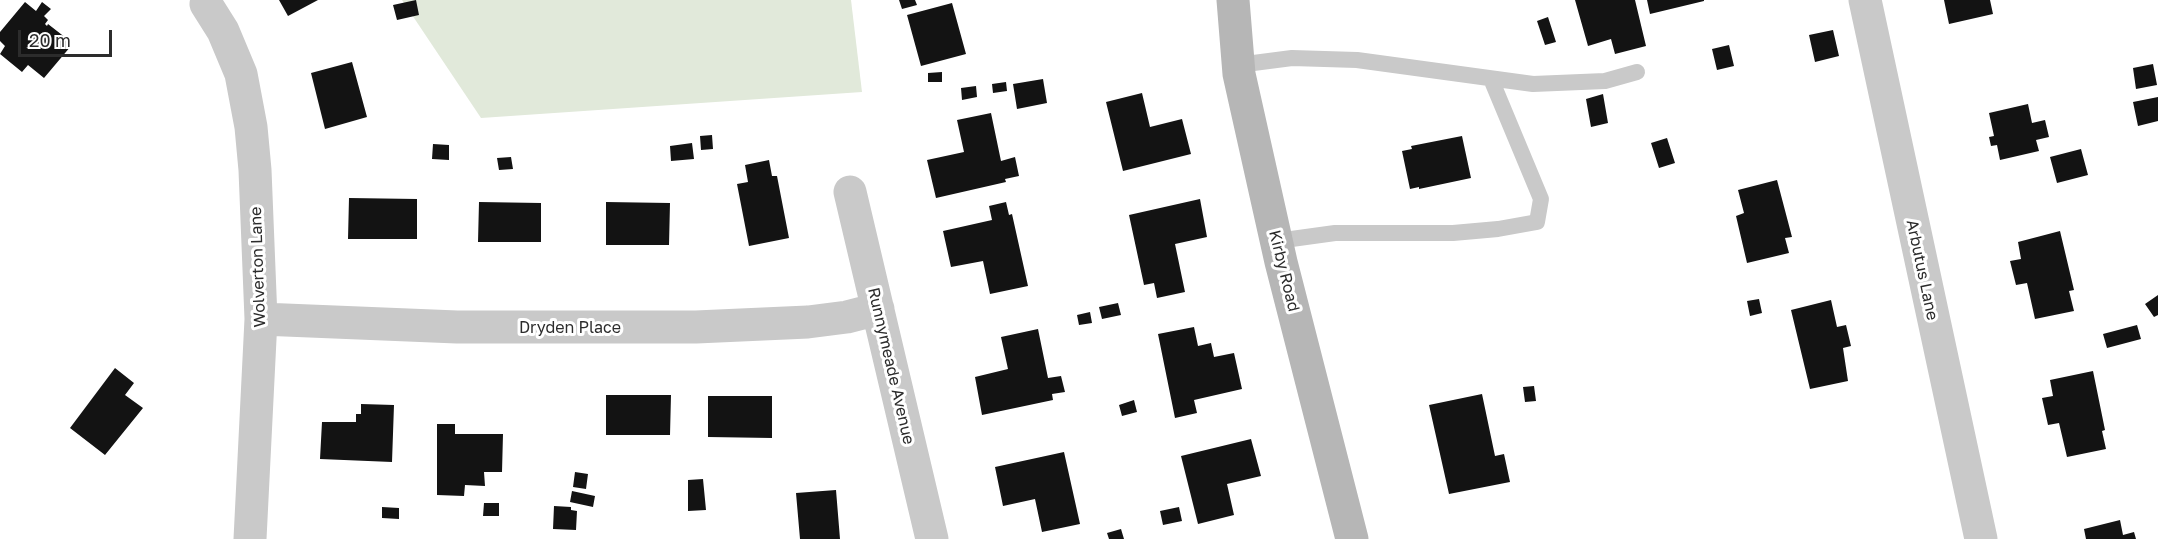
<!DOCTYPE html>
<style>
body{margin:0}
#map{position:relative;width:2158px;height:539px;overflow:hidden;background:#fff;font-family:"Golos Text",sans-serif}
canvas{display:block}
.scale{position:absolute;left:18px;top:30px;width:94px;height:27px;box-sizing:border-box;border:3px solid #2c2c2c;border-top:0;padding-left:8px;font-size:18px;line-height:21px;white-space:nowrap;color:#2c2c2c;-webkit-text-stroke:4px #fff;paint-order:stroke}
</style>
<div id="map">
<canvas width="2158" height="539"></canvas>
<div class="scale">20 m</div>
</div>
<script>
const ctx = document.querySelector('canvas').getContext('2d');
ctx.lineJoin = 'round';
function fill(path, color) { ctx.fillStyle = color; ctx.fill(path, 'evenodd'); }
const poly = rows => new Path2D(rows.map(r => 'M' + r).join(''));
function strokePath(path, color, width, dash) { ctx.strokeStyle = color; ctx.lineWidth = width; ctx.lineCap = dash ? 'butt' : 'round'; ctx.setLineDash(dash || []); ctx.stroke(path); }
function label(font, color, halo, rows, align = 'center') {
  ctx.font = font + ' "Golos Text",sans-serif'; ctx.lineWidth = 6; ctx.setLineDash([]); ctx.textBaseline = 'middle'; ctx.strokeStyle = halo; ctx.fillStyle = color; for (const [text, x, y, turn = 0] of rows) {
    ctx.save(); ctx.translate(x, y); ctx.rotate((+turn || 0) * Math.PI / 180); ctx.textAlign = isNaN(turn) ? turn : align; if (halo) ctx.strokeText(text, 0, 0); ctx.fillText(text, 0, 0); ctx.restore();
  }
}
fill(poly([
 [402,0,851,0,862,92,481,118]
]), '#e1e9da');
fill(poly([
 [279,0,318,0,288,16],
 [416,0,419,15,397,20,393,5],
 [899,0,915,0,917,5,902,9],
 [1575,0,1635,0,1646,46,1615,54,1611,39,1588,46],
 [1647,0,1704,0,1704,1,1650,14],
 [1944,0,1990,0,1993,14,1949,24],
 [25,2,36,11,42,2,51,9,44,16,48,20,45,24,47,26,48,24,66,38,65,40,71,46,44,78,28,65,22,72,0,54,5,46,0,41,0,32],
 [952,3,966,54,921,66,907,15],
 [1548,17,1556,42,1545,45,1537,21],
 [1833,30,1839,56,1815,62,1809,35],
 [1729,45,1734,66,1717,70,1712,49],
 [352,62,367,117,325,129,311,73],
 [2153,64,2157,85,2136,89,2133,68],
 [942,72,942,82,928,82,928,73],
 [1043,79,1047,103,1017,109,1013,84],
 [1006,82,1007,91,993,93,992,84],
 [976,86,977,97,962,100,961,88],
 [1142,93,1150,127,1182,119,1191,154,1123,171,1106,102],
 [1603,94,1608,123,1591,127,1586,99],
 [2158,97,2158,121,2138,126,2133,102],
 [2028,104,2032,123,2045,120,2049,137,2036,140,2039,151,2000,160,1997,145,1991,146,1989,137,1994,136,1989,113],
 [991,113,1001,161,1015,157,1019,176,1005,179,1006,182,936,198,927,160,964,152,957,120],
 [712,135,713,149,701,150,700,136],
 [1462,136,1471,178,1419,189,1419,187,1410,189,1402,151,1412,149,1411,146],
 [1667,138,1675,163,1659,168,1651,143],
 [692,143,694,159,671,161,670,146],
 [433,144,449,145,449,160,432,159],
 [2081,149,2088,175,2057,183,2050,157],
 [511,157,513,169,499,170,497,158],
 [769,160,772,176,777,176,789,238,749,246,737,184,748,182,745,165],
 [1777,180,1792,237,1785,238,1789,253,1747,263,1736,216,1744,213,1738,190],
 [349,198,417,199,417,239,348,239],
 [1200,199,1207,237,1175,244,1185,292,1157,298,1154,283,1144,285,1129,215],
 [479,202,541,203,541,242,478,242],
 [606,202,670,203,669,245,606,245],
 [1006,202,1009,215,1012,214,1028,286,990,294,983,261,951,267,943,231,992,220,989,206],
 [2060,231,2074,290,2069,291,2074,311,2035,319,2027,283,2016,285,2010,261,2021,259,2018,242],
 [2158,295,2158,315,2154,317,2145,304],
 [1759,299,1762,313,1750,316,1747,301],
 [1831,300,1837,327,1846,325,1851,346,1843,348,1848,381,1810,389,1791,310],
 [1118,303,1121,315,1102,319,1099,307],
 [1090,312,1092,323,1079,325,1077,315],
 [2137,325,2141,339,2107,348,2103,334],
 [1194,327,1198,346,1211,343,1214,357,1234,353,1242,389,1194,400,1197,413,1175,418,1158,334],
 [1038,329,1048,378,1061,376,1065,392,1052,394,1053,400,982,415,975,377,1008,369,1001,337],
 [115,368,134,383,125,395,143,408,105,455,70,428],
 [2093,371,2105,430,2102,431,2106,449,2067,457,2059,423,2048,425,2042,398,2053,396,2050,380],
 [1534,386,1536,401,1525,402,1523,387],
 [1482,394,1495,456,1504,454,1510,482,1449,494,1429,405],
 [606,395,671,395,670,435,606,435],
 [708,396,772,396,772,438,708,437],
 [1134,400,1137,412,1122,416,1119,405],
 [361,404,394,405,392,462,320,459,322,422,356,422,356,414,361,414],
 [437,424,455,424,455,434,503,434,502,472,484,472,485,486,465,485,464,496,437,495],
 [1251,439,1261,476,1227,484,1234,515,1198,524,1181,456],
 [1064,452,1080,524,1042,532,1035,499,1003,506,995,467],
 [575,472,588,474,586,489,573,487],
 [703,479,706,510,688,511,688,480],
 [836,490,840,539,800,539,796,493],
 [572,491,595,496,593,507,570,502],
 [484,503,499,503,499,516,483,516],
 [554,506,571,507,571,510,577,511,576,530,553,529],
 [382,507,399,508,399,519,382,518],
 [1179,507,1182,521,1163,525,1160,511],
 [2120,520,2123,535,2134,532,2136,539,2086,539,2084,529],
 [1121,529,1124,539,1109,539,1107,533]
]), '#131313');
strokePath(poly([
 [1238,65,1292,58,1357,60,1533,84,1605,81,1637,72],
 [1277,241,1335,233,1453,233,1498,229,1537,222,1541,199,1491,79]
]), '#c9c9c9', 16);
strokePath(poly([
 [1865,0,1981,539],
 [206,4,223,31,241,74,251,127,255,170,261,319,250,539],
 [850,192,932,539],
 [261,319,457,327,696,327,808,322,847,317,878,309]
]), '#c9c9c9', 33);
strokePath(poly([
 [1233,0,1239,74,1281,262,1352,539]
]), '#b6b6b6', 33);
label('16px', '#2c2c2c', '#fff', [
 ["Wolverton Lane",258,267,-92],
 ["Arbutus Lane",1922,270,78],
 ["Kirby Road",1284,271,76],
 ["Dryden Place",570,328],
 ["Runnymeade Avenue",891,366,77]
]);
</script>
